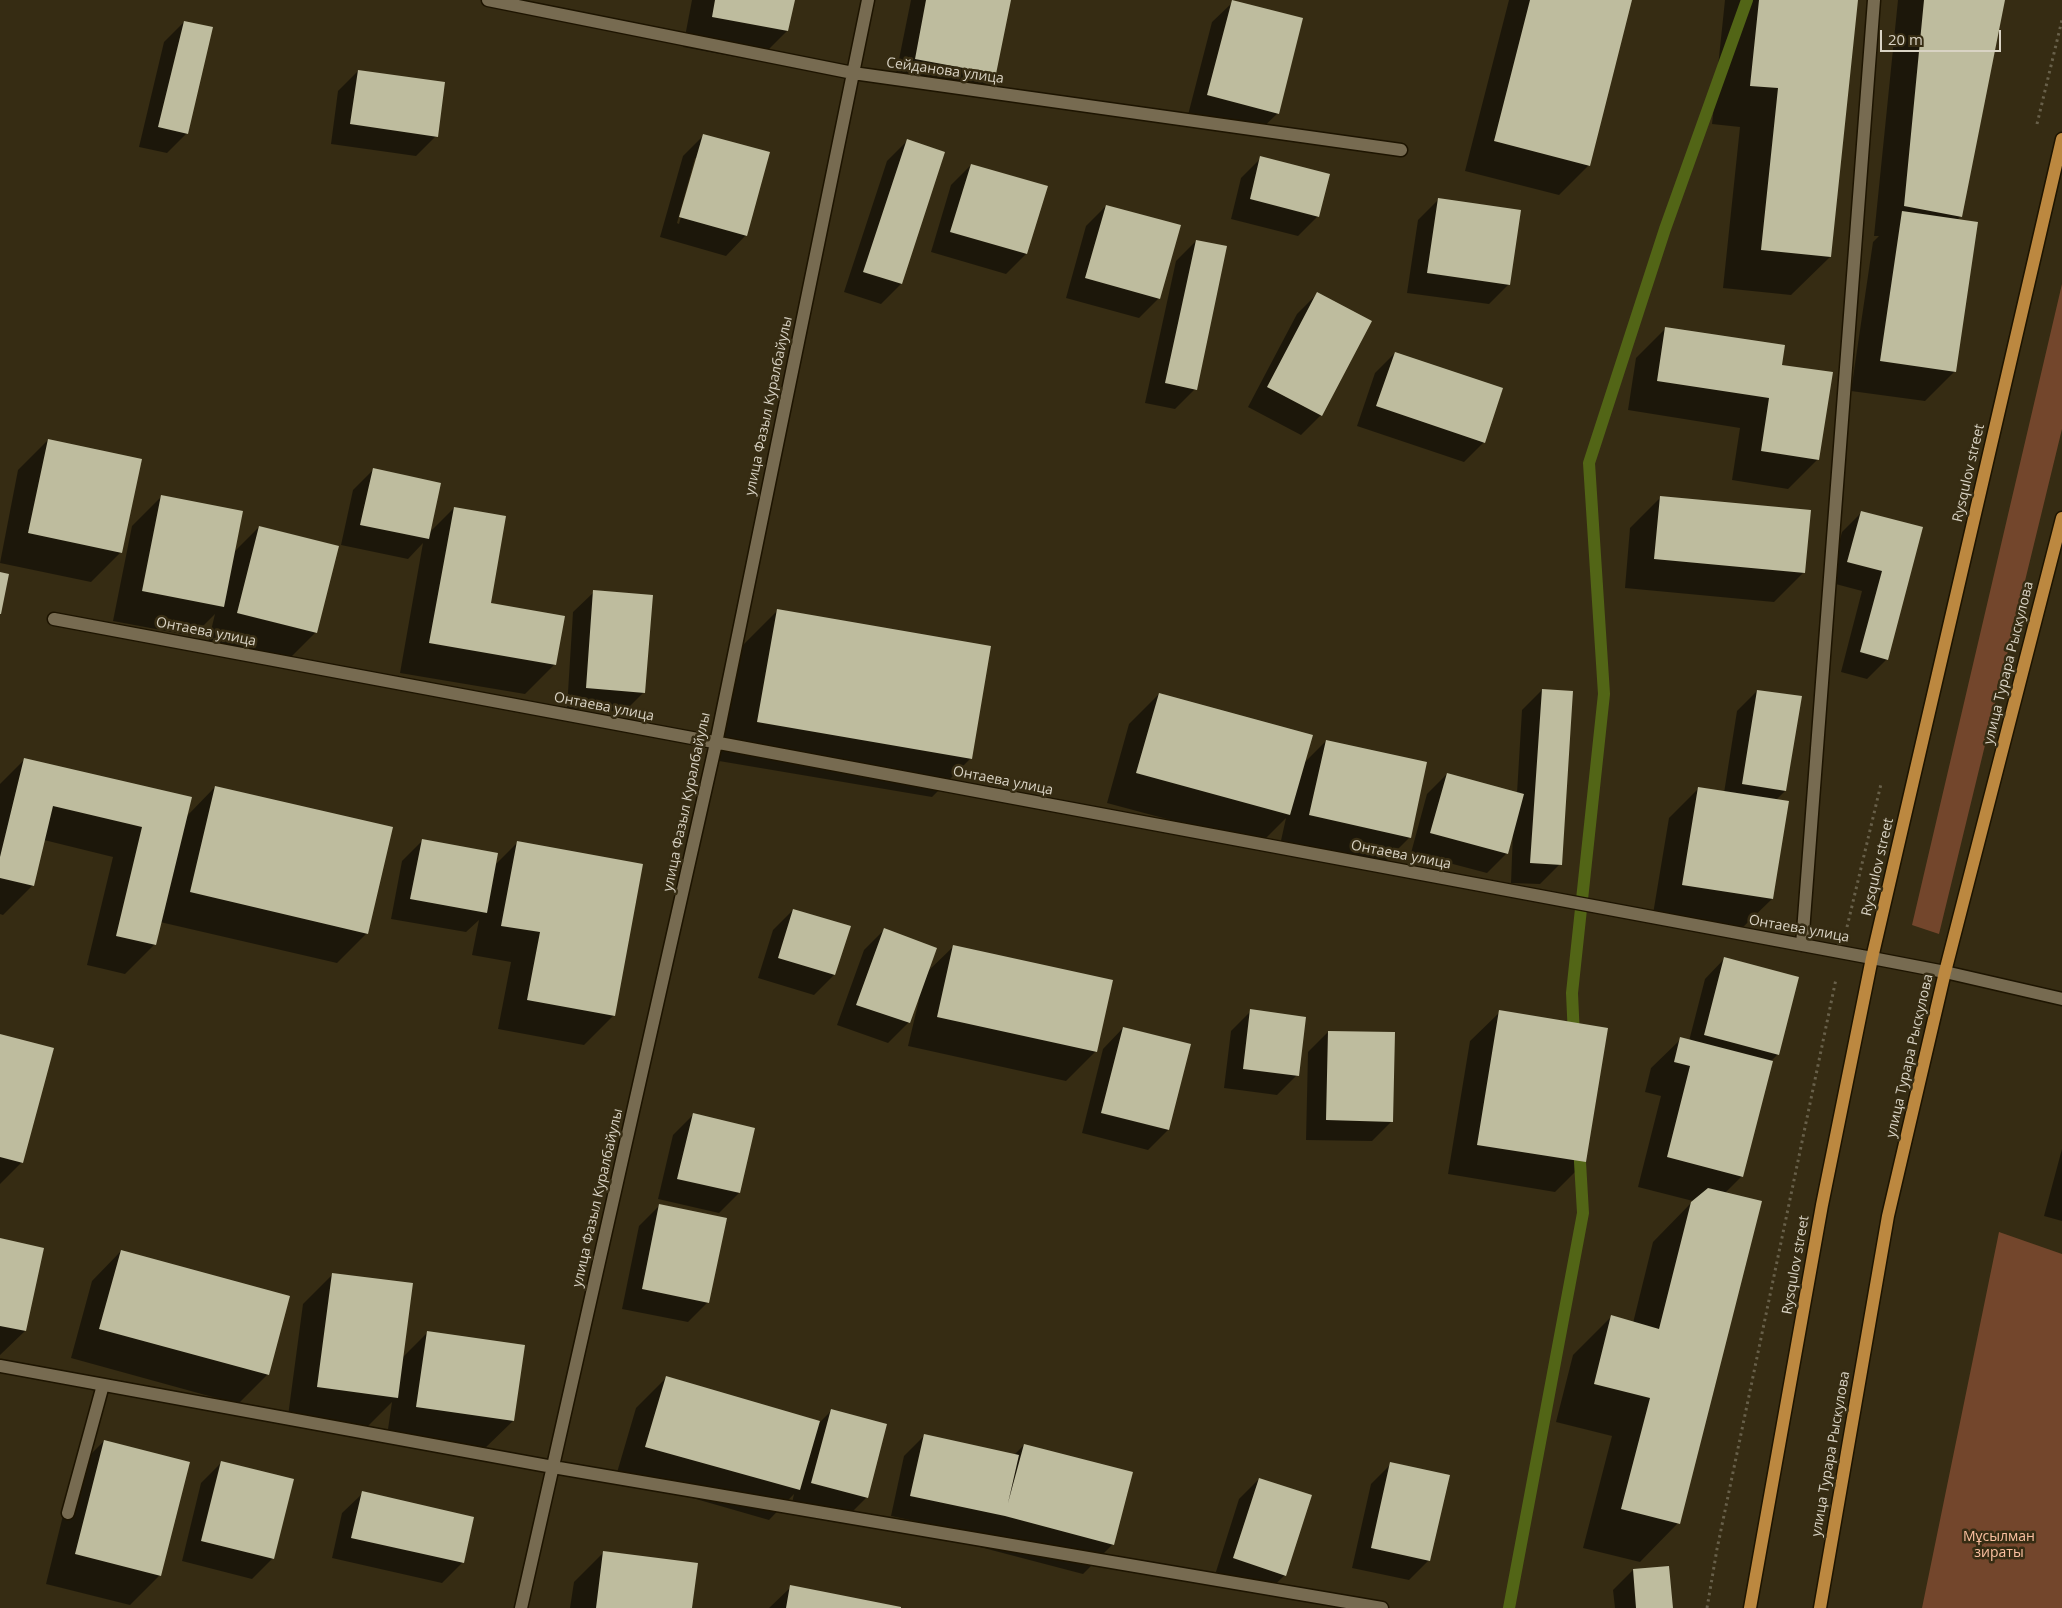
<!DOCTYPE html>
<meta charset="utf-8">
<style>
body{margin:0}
#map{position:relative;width:2062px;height:1608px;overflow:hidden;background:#362c13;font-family:"Open Sans",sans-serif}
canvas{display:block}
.scale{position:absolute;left:1880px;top:30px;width:121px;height:22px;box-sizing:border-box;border:2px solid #d9d3c4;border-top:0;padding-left:6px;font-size:15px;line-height:18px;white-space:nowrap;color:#d9d3c4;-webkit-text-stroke:4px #362c13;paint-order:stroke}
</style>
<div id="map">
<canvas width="2062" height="1608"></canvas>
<div class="scale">20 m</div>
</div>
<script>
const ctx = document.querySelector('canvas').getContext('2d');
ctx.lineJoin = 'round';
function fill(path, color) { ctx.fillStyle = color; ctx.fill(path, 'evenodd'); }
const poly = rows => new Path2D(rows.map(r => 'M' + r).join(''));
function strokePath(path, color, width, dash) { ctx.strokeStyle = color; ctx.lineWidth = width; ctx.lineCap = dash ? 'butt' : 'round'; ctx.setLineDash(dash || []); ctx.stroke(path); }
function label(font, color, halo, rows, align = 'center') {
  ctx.font = font + ' "Open Sans",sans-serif'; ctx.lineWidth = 5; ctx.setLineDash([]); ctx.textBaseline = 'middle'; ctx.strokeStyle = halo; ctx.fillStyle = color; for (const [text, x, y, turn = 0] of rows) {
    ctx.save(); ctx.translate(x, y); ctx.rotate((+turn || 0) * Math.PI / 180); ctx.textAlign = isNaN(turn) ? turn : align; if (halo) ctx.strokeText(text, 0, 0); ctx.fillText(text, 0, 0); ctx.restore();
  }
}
fill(poly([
 [2062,284,2062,429,1939,934,1912,925],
 [1999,1232,2062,1254,2062,1608,1922,1608]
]), '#73462c');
fill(poly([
 [692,0,793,0,787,31,757,61,683,47],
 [911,0,1009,0,995,74,975,94,895,79],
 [1509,0,1631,0,1589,165,1559,195,1465,171],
 [1725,0,1857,0,1830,257,1791,295,1723,288,1740,127,1712,124],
 [1898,0,2003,0,1961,216,1957,220,1955,371,1925,401,1851,391,1873,242,1879,236,1874,236],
 [1233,2,1278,113,1257,133,1188,115,1212,22],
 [184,22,187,133,167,153,139,147,164,42],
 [358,71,436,136,416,156,331,144,338,91],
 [703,136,746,235,726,256,660,237,683,156],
 [695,158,697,158,679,224,677,223],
 [907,141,901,284,881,304,844,292,887,161],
 [1261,158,1318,216,1298,236,1231,219,1241,178],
 [971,165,1026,254,1006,274,931,252,951,185],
 [1438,200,1509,284,1489,304,1407,293,1418,220],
 [1106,206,1159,298,1139,318,1066,298,1086,226],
 [1196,241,1195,389,1175,409,1145,403,1176,261],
 [1317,294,1321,415,1301,435,1248,407,1297,314],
 [1666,328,1780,366,1818,459,1788,489,1732,480,1740,428,1628,410,1636,358],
 [1395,353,1484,442,1464,462,1357,426,1375,373],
 [48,440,121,552,91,582,0,563,18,470],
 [373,470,429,533,454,508,489,604,555,664,525,694,400,673,423,543,408,559,341,545,353,490],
 [162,496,233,553,259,527,316,632,286,662,208,643,215,614,193,636,113,621,132,526],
 [1660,498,1804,572,1774,602,1625,588,1630,528],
 [1862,512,1922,528,1887,659,1867,679,1841,672,1862,591,1828,582,1842,532],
 [594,592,644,692,624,712,567,708,573,612],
 [777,611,971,758,932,797,719,761,739,649],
 [1542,690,1560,864,1540,884,1511,883,1513,831,1507,853,1487,873,1411,853,1427,794,1447,774,1517,793,1522,710],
 [1757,691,1785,791,1775,801,1772,899,1742,928,1653,914,1669,818,1698,789,1724,793,1737,711],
 [1159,694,1304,763,1326,741,1410,837,1380,867,1280,845,1286,818,1260,844,1107,803,1129,724],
 [25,759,186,817,215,787,367,933,337,963,160,922,155,944,125,974,87,965,113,857,44,840,33,885,3,915,0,914,0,784],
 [422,841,494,866,517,843,614,1015,584,1045,498,1029,511,962,472,955,479,920,466,932,391,919,402,861],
 [793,910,834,975,814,995,758,978,773,930],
 [884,930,926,973,954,946,1096,1051,1066,1081,908,1046,919,1000,917,999,908,1023,888,1043,837,1025,864,950],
 [1725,958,1778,1054,1771,1061,1742,1176,1725,1193,1678,1523,1640,1562,1583,1548,1612,1436,1556,1422,1573,1355,1611,1317,1633,1323,1653,1242,1693,1201,1638,1187,1661,1096,1645,1092,1651,1068,1681,1039,1689,1041,1705,979],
 [1251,1011,1297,1075,1277,1095,1224,1088,1231,1031],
 [1500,1012,1585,1162,1555,1192,1448,1174,1470,1041],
 [1123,1028,1168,1130,1148,1150,1082,1133,1103,1049],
 [1328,1032,1392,1121,1372,1141,1306,1140,1308,1052],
 [0,1035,22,1162,0,1184],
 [693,1115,739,1193,719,1213,658,1199,673,1135],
 [2062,1149,2062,1221,2044,1216],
 [659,1206,708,1302,688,1322,622,1309,639,1226],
 [0,1240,25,1331,0,1355],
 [121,1251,268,1374,238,1404,71,1358,92,1281],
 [333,1274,402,1358,428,1332,513,1421,483,1450,387,1436,392,1402,367,1427,288,1416,303,1304],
 [666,1378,820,1422,831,1411,867,1497,847,1517,792,1503,794,1494,769,1520,616,1476,636,1408],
 [924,1436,1014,1455,1024,1445,1113,1544,1083,1574,976,1546,979,1535,891,1516,904,1456],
 [104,1441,160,1575,130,1605,46,1584,74,1471],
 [221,1463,292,1480,272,1559,252,1579,182,1561,201,1483],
 [1391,1464,1429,1560,1409,1580,1352,1568,1371,1484],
 [1259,1479,1285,1575,1264,1595,1214,1578,1239,1499],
 [363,1493,473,1518,462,1563,442,1583,332,1558,342,1513],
 [604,1552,691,1608,570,1608,574,1582],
 [1633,1570,1671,1608,1615,1608,1613,1590],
 [791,1587,900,1608,769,1608]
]), '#0007');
strokePath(poly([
 [1574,1037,1572,993,1604,694,1589,463,1665,229,1747,0],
 [1509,1608,1583,1213,1579,1145]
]), '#526516', 12);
fill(poly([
 [715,0,795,0,788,31,712,17],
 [926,0,1011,0,996,74,915,59],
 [1232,0,1303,18,1279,114,1207,95],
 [1530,0,1632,0,1590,166,1494,141],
 [1759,0,1858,0,1831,257,1761,250,1778,88,1750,86],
 [1924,0,2005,0,1962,217,1904,206],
 [184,21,213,27,188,134,158,127],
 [358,70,445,82,438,137,350,124],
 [703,134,770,152,747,236,679,217],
 [907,139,945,152,902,284,863,272],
 [1260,156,1330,174,1319,217,1250,199],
 [971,164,1048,186,1027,254,950,232],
 [1438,198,1521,210,1510,285,1427,273],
 [1106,205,1181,225,1160,299,1085,278],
 [1902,211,1978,222,1956,372,1880,361],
 [1196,240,1227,246,1197,390,1165,383],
 [1317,292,1372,321,1322,416,1267,387],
 [1665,327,1785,345,1782,365,1833,372,1819,460,1761,451,1769,398,1657,381],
 [1395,352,1503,388,1485,443,1376,406],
 [48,439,142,459,122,553,28,533],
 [373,468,441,483,429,539,360,525],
 [161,495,243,511,224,607,142,591],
 [1660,496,1811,510,1805,573,1654,559],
 [454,507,506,516,491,603,565,616,556,665,429,643],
 [1861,511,1923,527,1888,660,1860,652,1882,571,1847,562],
 [259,526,339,546,317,633,237,613],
 [0,572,9,574,1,614,0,614],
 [593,590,653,595,645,693,586,688],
 [777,609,991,646,972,759,757,722],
 [1542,689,1573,691,1562,865,1530,863],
 [1757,690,1802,696,1786,791,1742,784],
 [1159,693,1313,735,1290,815,1136,773],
 [1326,740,1427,762,1411,838,1309,815],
 [24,758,192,797,156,945,116,936,142,827,53,806,34,886,0,878,0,857],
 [1447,773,1524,794,1508,854,1430,833],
 [215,786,393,827,368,934,190,892],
 [1698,787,1789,801,1773,899,1682,885],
 [422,839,498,853,487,913,410,899],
 [517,841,643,864,615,1016,527,1000,540,932,501,926],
 [793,909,851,926,835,975,778,958],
 [884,928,937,948,910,1023,856,1005],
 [953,945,1113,980,1097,1052,937,1017],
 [1724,957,1799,977,1779,1055,1704,1035],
 [1250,1009,1306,1017,1299,1076,1243,1069],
 [1499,1010,1608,1028,1586,1162,1477,1145],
 [1123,1027,1191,1044,1169,1130,1101,1113],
 [1328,1031,1395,1032,1393,1122,1326,1120],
 [0,1034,54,1048,23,1163,0,1157],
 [1680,1037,1773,1061,1743,1177,1667,1157,1690,1066,1674,1062],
 [693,1113,755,1128,740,1193,677,1179],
 [1708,1188,1762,1201,1680,1524,1621,1509,1650,1398,1594,1384,1611,1315,1659,1329,1691,1202],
 [659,1204,727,1218,709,1303,642,1289],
 [0,1238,44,1248,26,1331,0,1326],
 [121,1250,290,1296,269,1375,99,1329],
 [332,1273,413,1283,398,1398,317,1387],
 [427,1331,525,1345,514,1421,416,1407],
 [666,1376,820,1421,800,1490,645,1447],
 [831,1409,887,1424,868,1498,811,1483],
 [924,1434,1019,1455,1008,1503,1024,1444,1133,1472,1114,1545,1005,1516,910,1496],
 [104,1440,190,1462,161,1576,75,1554],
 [221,1461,294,1479,274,1559,201,1541],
 [1390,1462,1450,1475,1430,1561,1371,1548],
 [1259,1478,1312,1495,1286,1576,1233,1558],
 [362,1491,474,1517,464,1563,351,1538],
 [603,1551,698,1563,692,1608,596,1608],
 [1669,1566,1673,1608,1636,1608,1633,1569],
 [790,1585,901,1607,901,1608,786,1608]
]), '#bebc9e');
const street = poly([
 [488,0,853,73,1401,150],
 [54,619,1872,958,1945,972,2062,999],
 [1802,945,1874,0],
 [0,1366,553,1467,1382,1608],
 [68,1513,103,1385],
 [521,1608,716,743,868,0]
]);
const primary = poly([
 [1750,1608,1822,1205,1872,958,2062,139],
 [1820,1608,1888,1216,1945,972,2062,518]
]);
strokePath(street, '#1d1400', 15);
strokePath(primary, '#1d1400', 15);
strokePath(poly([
 [2037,124,2062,20],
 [1847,927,1881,784],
 [1707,1608,1717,1549,1836,979]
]), '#68604a', 3, [2.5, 4]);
strokePath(street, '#776b51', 12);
strokePath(primary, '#bc8840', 12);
label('14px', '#d9d3c4', '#362c13', [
 ["Сейданова улица",945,71,8],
 ["улица Фазыл Куралбайулы",769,406,-78],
 ["Rysqulov street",1969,473,-77],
 ["Онтаева улица",206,632,11],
 ["улица Турара Рыскулова",2009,663,-76],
 ["Онтаева улица",604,707,11],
 ["Онтаева улица",1003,781,11],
 ["улица Фазыл Куралбайулы",687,802,-78],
 ["Онтаева улица",1401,855,11],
 ["Rysqulov street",1878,867,-77],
 ["Онтаева улица",1799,929,10],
 ["улица Турара Рыскулова",1910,1056,-77],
 ["улица Фазыл Куралбайулы",598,1198,-77],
 ["Rysqulov street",1796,1265,-80],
 ["улица Турара Рыскулова",1831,1454,-80]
]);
label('14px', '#fcc1a1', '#362c13', [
 ["Мұсылман",1999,1537],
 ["зираты",1999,1553]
]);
</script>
